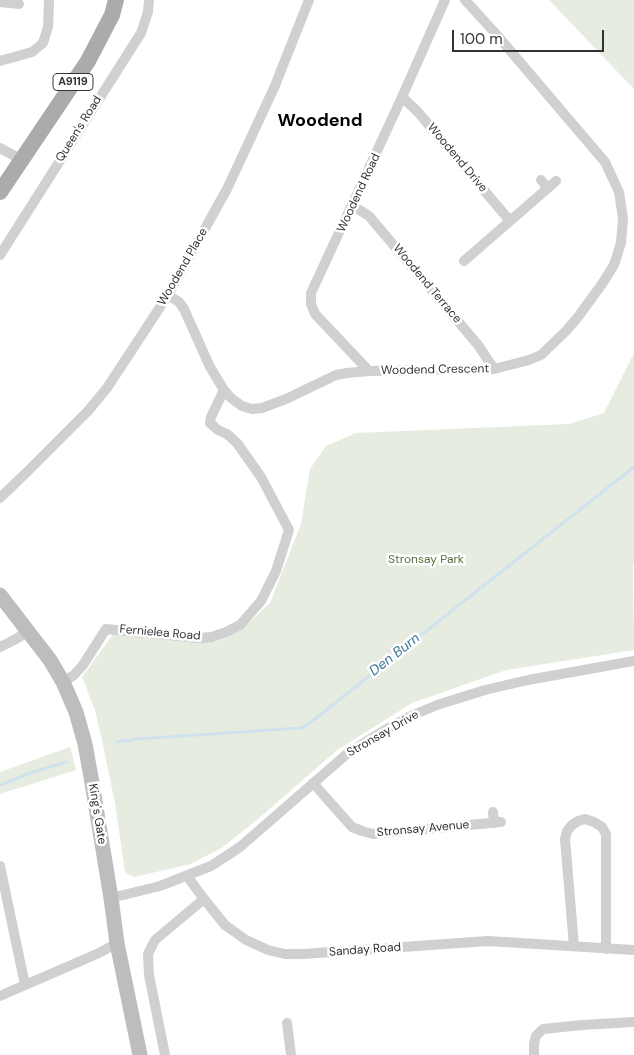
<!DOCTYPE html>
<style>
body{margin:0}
#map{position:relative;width:634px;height:1055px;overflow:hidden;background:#fff;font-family:"DM Sans",sans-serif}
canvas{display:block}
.scale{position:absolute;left:452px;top:30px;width:152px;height:22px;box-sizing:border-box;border:2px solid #333;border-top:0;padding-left:6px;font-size:15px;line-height:18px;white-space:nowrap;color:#333;-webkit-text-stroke:4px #fff;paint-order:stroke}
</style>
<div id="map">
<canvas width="634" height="1055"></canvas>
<div class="scale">100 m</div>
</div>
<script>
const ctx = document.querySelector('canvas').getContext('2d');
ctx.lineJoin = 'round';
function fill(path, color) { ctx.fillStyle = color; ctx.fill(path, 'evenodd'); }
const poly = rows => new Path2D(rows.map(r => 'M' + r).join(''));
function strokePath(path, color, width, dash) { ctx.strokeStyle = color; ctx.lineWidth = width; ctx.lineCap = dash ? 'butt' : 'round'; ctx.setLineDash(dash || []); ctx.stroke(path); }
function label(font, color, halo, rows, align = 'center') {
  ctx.font = font + ' "DM Sans",sans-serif'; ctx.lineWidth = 5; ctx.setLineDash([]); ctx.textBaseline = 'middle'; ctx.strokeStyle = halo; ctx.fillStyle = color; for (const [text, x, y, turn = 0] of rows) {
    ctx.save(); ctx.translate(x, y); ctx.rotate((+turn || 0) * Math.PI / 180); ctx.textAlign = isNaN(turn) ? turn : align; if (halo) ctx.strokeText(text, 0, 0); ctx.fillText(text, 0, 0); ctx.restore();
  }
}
fill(poly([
 [549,0,634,0,634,89],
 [634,353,634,562,633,567,634,650,506,670,412,703,336,751,258,819,223,847,191,864,134,877,125,872,115,803,102,740,95,710,82,677,114,633,184,641,216,642,241,630,270,603,301,524,310,469,326,446,356,433,569,424,604,413],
 [70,747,76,770,0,794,0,772]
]), '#e6ecdf');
strokePath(poly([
 [117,742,137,739,300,728,306,726,634,467],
 [0,785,33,772,66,762]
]), '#cfe2ee', 3);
strokePath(poly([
 [0,2,19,4],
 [0,61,32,52,43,43,48,27,49,0],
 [402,97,417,111,510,221],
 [0,148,22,160],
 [541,180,548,188],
 [353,206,369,216,478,345,494,369],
 [0,255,141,33,148,12,149,0],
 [464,261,556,181],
 [168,295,179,302,184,309,210,367,224,390,231,398,242,406,252,409,262,408,286,399,336,375,347,373,369,371,494,369,529,360,541,355,566,331,578,317,602,284,614,265,621,243,623,218,619,192,605,162,496,34,465,0],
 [369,371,315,314,311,304,311,293,402,97,445,0],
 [0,498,28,471,88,411,107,388,168,295,227,189,274,88,309,0],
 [0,647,16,639,28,631],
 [63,682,74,675,83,665,106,629,198,638,212,637,226,632,240,625,261,601,276,571,289,530,261,477,237,443,227,434,218,430,210,423,211,417,224,390],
 [313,783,352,827,362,831,373,834,501,822],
 [493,812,494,823],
 [0,866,25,985],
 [187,876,204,899,225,925,246,940,268,950,285,954,303,954,488,941,634,950],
 [111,898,160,886,211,866,240,847,348,753,385,730,411,716,437,705,485,690,528,680,634,661],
 [574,946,565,839,567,831,572,825,578,821,585,819,594,822,602,827,606,834,606,949],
 [0,996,99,953,117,943],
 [287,1023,291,1055],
 [165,1055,149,975,148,954,155,940,204,899],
 [534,1055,534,1044,536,1036,543,1029,582,1025,634,1022]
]), '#d0d0d0', 10);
strokePath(poly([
 [0,595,50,660,63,682,76,712,85,744,91,777,111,898,117,943,140,1055]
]), '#bdbdbd', 15);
strokePath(poly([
 [0,192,88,61,112,15,116,0]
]), '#ababab', 16);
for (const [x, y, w] of [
 [73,82,40]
]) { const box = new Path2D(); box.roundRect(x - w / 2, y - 8.5, w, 17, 4); ctx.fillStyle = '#fff'; ctx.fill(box); strokePath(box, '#333', 1); }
label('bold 11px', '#333', null, [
 ["A9119",73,82]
]);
label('12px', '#333', '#fff', [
 ["Queen's Road",79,129,-58],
 ["Woodend Drive",457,158,50],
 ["Woodend Road",359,193,-65],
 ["Woodend Place",183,267,-60],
 ["Woodend Terrace",427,284,50],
 ["Woodend Crescent",435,370,-1],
 ["Fernielea Road",160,633,5],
 ["Stronsay Drive",383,734,-30],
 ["King's Gate",97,814,81],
 ["Stronsay Avenue",423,829,-5],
 ["Sanday Road",365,950,-4]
]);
label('12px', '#56703f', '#fff', [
 ["Stronsay Park",426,560]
]);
label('italic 14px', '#3f7597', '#fff', [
 ["Den Burn",395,655,-38]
]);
label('bold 18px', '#000', '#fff', [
 ["Woodend",320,121]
]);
</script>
